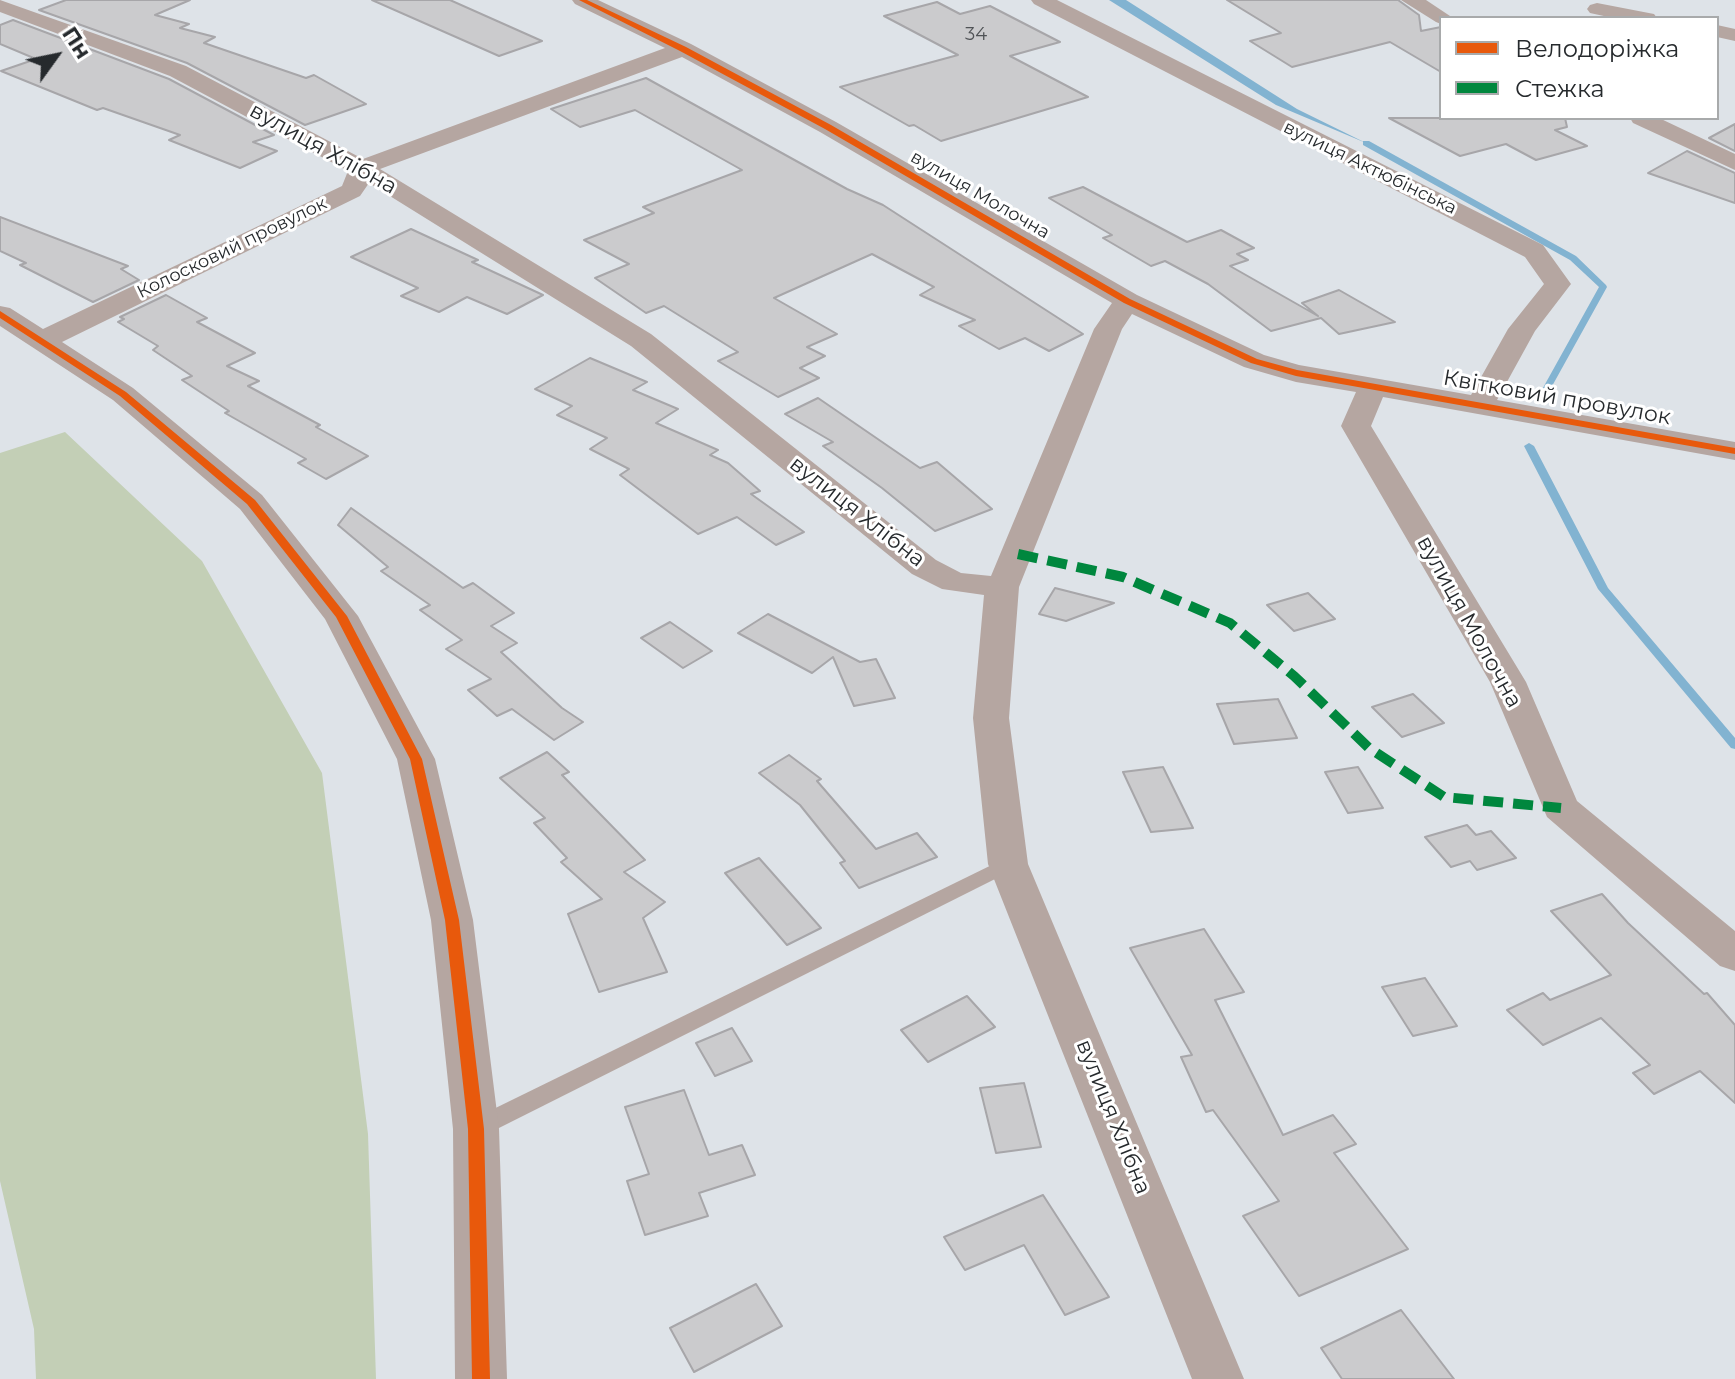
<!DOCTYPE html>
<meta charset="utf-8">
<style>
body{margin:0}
#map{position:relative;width:1735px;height:1379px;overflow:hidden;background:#dee3e8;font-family:Montserrat,sans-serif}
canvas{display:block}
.legend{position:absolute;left:1439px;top:16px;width:280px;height:104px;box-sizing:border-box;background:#fff;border:2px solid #a8aaab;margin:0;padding:10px 14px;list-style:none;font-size:24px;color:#262a2d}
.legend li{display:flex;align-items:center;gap:16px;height:40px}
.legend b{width:40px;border:2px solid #a8aaab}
.north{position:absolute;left:16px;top:16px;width:80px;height:80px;-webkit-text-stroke:6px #fff;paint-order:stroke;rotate:57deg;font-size:22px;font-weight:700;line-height:32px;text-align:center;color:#262a2d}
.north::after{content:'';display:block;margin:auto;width:28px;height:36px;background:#262a2d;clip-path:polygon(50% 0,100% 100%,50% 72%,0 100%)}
</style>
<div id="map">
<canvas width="1735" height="1379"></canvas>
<ul class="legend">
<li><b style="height:10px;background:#e8590c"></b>Велодоріжка</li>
<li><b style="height:10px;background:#00873e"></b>Стежка</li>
</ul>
<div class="north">Пн</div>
</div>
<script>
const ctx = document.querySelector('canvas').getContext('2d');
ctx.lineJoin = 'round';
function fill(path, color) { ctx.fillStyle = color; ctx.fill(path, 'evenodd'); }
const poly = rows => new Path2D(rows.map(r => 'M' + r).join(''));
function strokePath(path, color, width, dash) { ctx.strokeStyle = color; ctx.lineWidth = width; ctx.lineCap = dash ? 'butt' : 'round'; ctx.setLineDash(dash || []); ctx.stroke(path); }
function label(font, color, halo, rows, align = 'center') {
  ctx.font = font + ' Montserrat,sans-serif'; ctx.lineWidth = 6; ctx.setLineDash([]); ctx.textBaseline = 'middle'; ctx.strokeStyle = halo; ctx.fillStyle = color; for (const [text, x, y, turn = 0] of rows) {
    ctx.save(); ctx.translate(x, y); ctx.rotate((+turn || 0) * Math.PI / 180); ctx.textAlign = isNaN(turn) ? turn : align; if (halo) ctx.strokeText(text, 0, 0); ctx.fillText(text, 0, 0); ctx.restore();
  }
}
fill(poly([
 [65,432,202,561,322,773,368,1134,376,1379,36,1379,34,1329,0,1181,0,453]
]), '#c3cfb6');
fill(poly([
 [1109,0,1126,0,1297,109,1366,143,1276,105]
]), '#82b3d1');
fill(poly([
 [1363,141,1369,141,1576,256,1606,285,1607,287,1546,397,1540,397,1539,395,1599,287,1570,260,1363,145,1363,141],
 [1529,443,1534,446,1608,588,1735,738,1735,749,1731,748,1598,589,1524,446,1529,443]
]), '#82b3d1');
const building = poly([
 [66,0,190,0,155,15,189,24,180,28,215,37,204,43,306,78,314,75,366,104,305,125,187,63,39,10,66,0],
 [372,0,450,0,542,41,499,56,372,0],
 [1227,0,1398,0,1419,15,1421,31,1441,27,1441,72,1390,42,1292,67,1250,41,1281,33,1227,0],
 [937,2,960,14,990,6,1060,42,1010,56,1088,97,941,141,914,125,909,126,840,87,958,55,884,16,937,2],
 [13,20,169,79,274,135,253,142,277,151,240,168,169,140,180,135,103,108,97,110,1,71,36,59,0,44,0,25,13,20],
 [646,78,847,189,883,205,1083,334,1049,351,1025,338,999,349,959,326,975,320,920,295,934,287,872,254,774,298,837,334,807,347,825,356,800,368,819,378,778,397,718,361,738,352,664,306,646,313,595,278,629,264,584,240,654,213,643,207,742,170,635,110,580,127,551,109,646,78],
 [1389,118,1565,118,1567,127,1555,130,1587,146,1536,160,1506,144,1460,156,1389,118],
 [1735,124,1735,151,1709,138,1735,124],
 [1687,151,1735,173,1735,203,1648,173,1687,151],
 [1083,187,1187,242,1221,230,1254,248,1237,254,1248,260,1230,266,1318,316,1302,303,1339,290,1395,322,1339,334,1321,318,1271,331,1208,284,1165,261,1151,266,1103,238,1112,235,1049,198,1083,187],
 [0,217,128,266,121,269,139,280,93,302,20,265,26,263,0,251,0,217],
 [411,229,478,260,472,262,543,295,507,314,467,297,439,312,401,296,418,288,351,257,411,229],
 [166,295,207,318,197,322,255,353,227,366,259,381,248,386,320,425,316,427,368,456,326,479,298,463,306,459,225,413,229,411,182,380,192,376,153,350,158,346,118,322,124,319,120,317,166,295],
 [590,358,647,382,633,390,678,409,656,423,718,450,710,455,728,463,760,491,751,494,804,532,776,545,737,517,698,534,620,475,629,469,590,449,607,438,557,415,572,406,535,389,590,358],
 [818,398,920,468,937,462,992,509,935,531,882,488,823,446,833,442,785,414,818,398],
 [351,508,463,588,473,583,514,613,491,626,517,643,501,652,562,708,583,722,554,740,512,709,497,716,468,690,491,679,446,649,462,640,420,610,430,605,381,571,388,567,338,525,351,508],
 [1055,588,1114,603,1066,621,1039,614,1055,588],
 [1308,593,1335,619,1294,631,1267,605,1308,593],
 [768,614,860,662,876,659,895,698,854,706,833,657,812,673,738,633,768,614],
 [670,622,712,651,683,668,641,638,670,622],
 [1413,694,1444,723,1402,737,1372,707,1413,694],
 [1278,699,1297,738,1234,744,1217,704,1278,699],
 [547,752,569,772,562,775,645,860,624,872,665,902,643,918,667,972,599,992,568,914,602,899,561,862,567,858,534,823,545,818,500,778,547,752],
 [789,755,821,779,817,781,876,849,917,833,937,857,859,888,840,863,845,861,800,805,759,773,789,755],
 [1163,767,1193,828,1151,832,1123,772,1163,767],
 [1358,767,1383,808,1348,813,1325,772,1358,767],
 [1467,825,1476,835,1491,831,1516,858,1477,870,1470,861,1451,867,1425,837,1467,825],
 [759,858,821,928,787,945,725,873,759,858],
 [1602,894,1628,923,1704,994,1707,993,1735,1025,1735,1103,1700,1071,1654,1094,1633,1073,1650,1065,1601,1018,1543,1045,1507,1010,1543,993,1550,1000,1611,975,1551,911,1602,894],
 [1204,929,1244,992,1215,1000,1283,1135,1333,1115,1356,1144,1334,1153,1408,1249,1299,1296,1243,1216,1279,1201,1213,1110,1206,1112,1181,1057,1192,1055,1130,948,1204,929],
 [1425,978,1457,1026,1413,1036,1382,987,1425,978],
 [967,996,995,1027,928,1062,901,1030,967,996],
 [732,1028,752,1061,715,1076,696,1043,732,1028],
 [1024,1083,1041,1147,996,1153,980,1088,1024,1083],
 [684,1090,709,1155,742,1145,755,1175,699,1193,708,1216,645,1235,627,1181,649,1174,625,1107,684,1090],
 [1043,1195,1109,1297,1065,1315,1024,1245,965,1270,944,1237,1043,1195],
 [756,1284,782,1326,694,1372,670,1328,756,1284],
 [1401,1310,1454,1379,1342,1379,1321,1348,1401,1310]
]);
fill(building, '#cbcbcd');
strokePath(building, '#a7a6a9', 2);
fill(poly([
 [1008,857,1015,859,1018,864,1015,869,485,1135,477,1137,469,1135,465,1128,469,1121,1008,857]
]), '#b5a6a1');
fill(poly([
 [0,0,186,66,363,159,665,48,575,4,572,0,598,0,691,44,836,122,1137,295,1264,355,1299,365,1471,395,1508,329,1544,284,1525,257,1034,4,1031,0,1057,0,1543,245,1571,284,1535,331,1497,400,1735,442,1735,460,1383,397,1371,426,1526,682,1577,801,1735,931,1735,971,1720,966,1547,817,1490,682,1341,426,1356,392,1296,382,1244,367,1132,314,1122,329,1019,587,1009,718,1028,864,1244,1379,1192,1379,988,864,973,718,984,595,942,589,912,574,631,346,369,183,360,196,62,342,133,388,262,495,358,616,435,759,473,920,499,1129,507,1379,455,1379,453,1129,431,920,397,759,325,619,240,509,113,400,0,326,0,306,10,308,43,329,342,186,348,171,170,76,0,12,0,0],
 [682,57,820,132,1112,303,1094,329,991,576,961,573,936,560,651,334,380,169,682,57],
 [1401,0,1426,0,1453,18,1441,18,1441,24,1436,22,1401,0],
 [1597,3,1654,14,1657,18,1613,18,1590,13,1587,9,1590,5,1597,3],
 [1717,25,1735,29,1735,41,1717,37,1717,25],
 [1630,118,1659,118,1735,154,1735,170,1633,123,1630,118]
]), '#b5a6a1');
strokePath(poly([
 [1018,554,1123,577,1230,623,1294,676,1369,748,1444,797,1561,808]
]), '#00873e', 10, [20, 10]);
fill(poly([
 [579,0,587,0,686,47,831,125,1130,299,1257,359,1297,370,1735,448,1735,454,1296,376,1251,363,1124,303,825,129,680,51,579,0],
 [0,311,126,392,255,500,347,616,422,759,459,920,484,1129,490,1379,472,1379,468,1129,445,920,410,759,336,617,247,504,120,396,0,318,0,311]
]), '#e8590c');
label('18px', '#505356', null, [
 ["34",976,35]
]);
label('18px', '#262a2d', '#fff', [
 ["вулиця Актюбінська",1370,168,26],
 ["вулиця Молочна",980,195,30],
 ["Колосковий провулок",232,248,-26]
]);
label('22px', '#262a2d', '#fff', [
 ["вулиця Хлібна",323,149,29],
 ["Квітковий провулок",1557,398,10],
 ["вулиця Хлібна",857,512,38],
 ["вулиця Молочна",1469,622,61],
 ["вулиця Хлібна",1113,1117,68]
]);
</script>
